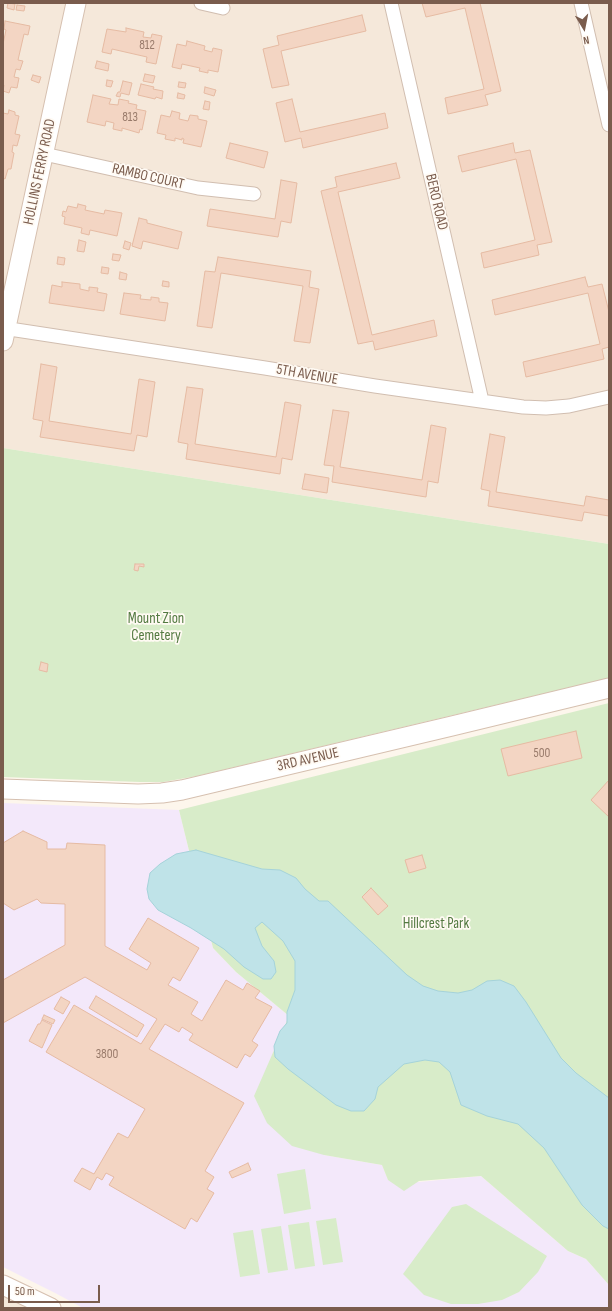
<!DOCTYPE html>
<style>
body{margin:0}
#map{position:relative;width:612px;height:1311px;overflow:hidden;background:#fdf6ec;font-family:"Sofia Sans Condensed",sans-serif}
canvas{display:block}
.frame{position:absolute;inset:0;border:4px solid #7a5c4d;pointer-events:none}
.north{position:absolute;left:564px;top:8px;width:40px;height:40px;-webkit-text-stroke:3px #fffaf3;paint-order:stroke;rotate:170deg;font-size:11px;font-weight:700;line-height:16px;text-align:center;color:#7a5c4d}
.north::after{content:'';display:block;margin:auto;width:14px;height:18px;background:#7a5c4d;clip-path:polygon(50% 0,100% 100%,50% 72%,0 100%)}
.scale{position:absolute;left:8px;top:1285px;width:92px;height:18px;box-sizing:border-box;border:2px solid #7a5c4d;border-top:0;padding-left:5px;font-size:12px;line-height:14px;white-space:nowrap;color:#7a5c4d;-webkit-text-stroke:3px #fffaf3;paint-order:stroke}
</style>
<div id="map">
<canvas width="612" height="1311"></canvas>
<div class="frame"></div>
<div class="north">N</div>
<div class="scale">50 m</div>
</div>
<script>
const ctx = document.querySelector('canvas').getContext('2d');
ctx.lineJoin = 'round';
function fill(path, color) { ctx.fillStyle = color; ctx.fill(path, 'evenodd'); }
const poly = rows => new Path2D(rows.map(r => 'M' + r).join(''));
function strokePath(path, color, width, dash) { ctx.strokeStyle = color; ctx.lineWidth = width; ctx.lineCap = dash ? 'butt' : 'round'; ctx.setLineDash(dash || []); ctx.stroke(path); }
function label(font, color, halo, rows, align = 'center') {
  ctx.font = font + ' "Sofia Sans Condensed",sans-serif'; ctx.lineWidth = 3.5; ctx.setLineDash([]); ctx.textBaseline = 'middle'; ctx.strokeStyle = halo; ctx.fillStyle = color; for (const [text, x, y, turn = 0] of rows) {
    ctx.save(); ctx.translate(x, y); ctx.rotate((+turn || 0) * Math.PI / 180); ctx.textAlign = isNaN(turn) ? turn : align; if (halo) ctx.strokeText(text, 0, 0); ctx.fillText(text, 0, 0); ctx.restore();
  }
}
fill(poly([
 [3,3,609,3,609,544,3,448],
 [3,1296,28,1308,3,1308]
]), '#f5e8da');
fill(poly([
 [3,803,179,810,213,948,236,972,289,1016,324,1155,382,1165,388,1180,419,1182,481,1176,568,1251,586,1259,609,1285,609,1308,83,1308,57,1294,3,1267]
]), '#f3e8fa');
fill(poly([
 [3,448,609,544,609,678,197,776,163,782,140,782,3,777],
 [609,703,609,1285,586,1259,568,1251,481,1176,419,1181,404,1191,388,1180,382,1165,324,1155,292,1146,267,1123,254,1096,289,1016,236,972,213,948,179,810],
 [305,1169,311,1209,284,1214,277,1174],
 [466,1204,547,1256,538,1272,519,1292,502,1300,478,1304,451,1304,424,1295,403,1274,452,1207],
 [336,1218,343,1262,323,1265,316,1221],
 [309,1222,315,1266,295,1269,288,1225],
 [281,1226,288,1270,268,1273,261,1229],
 [253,1230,260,1274,240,1277,233,1233]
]), '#d8ecc9');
const water = poly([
 [196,850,262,869,280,870,296,878,305,889,319,901,328,901,407,975,423,986,438,991,458,993,472,990,487,981,500,980,514,986,526,1002,561,1058,576,1073,609,1098,609,1229,603,1226,582,1205,544,1148,518,1124,487,1116,461,1105,450,1072,439,1062,425,1060,404,1064,378,1087,375,1099,364,1111,351,1111,336,1105,288,1069,275,1057,274,1046,280,1031,287,1023,287,1012,295,990,295,961,283,941,262,922,255,928,262,946,274,961,276,972,271,979,263,979,244,967,224,949,191,928,158,910,149,899,147,889,150,873,160,864,176,854,196,850]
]);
fill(water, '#bfe3e8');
strokePath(water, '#a5d3da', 1);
const building = poly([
 [8,3,15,4,14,10,7,8,8,3],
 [422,3,480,3,501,91,485,95,488,105,448,114,445,98,484,89,465,8,426,17,422,3],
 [17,5,25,6,24,11,16,10,17,5],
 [362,15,366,31,281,51,289,85,272,88,263,49,279,45,277,36,362,15],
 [5,21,30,26,28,35,24,34,18,60,23,61,20,70,16,69,14,77,19,78,17,88,11,87,9,93,3,91,4,85,3,85,3,44,6,30,4,29,5,21],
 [126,28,144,32,143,37,151,38,152,34,162,36,156,64,146,62,147,57,112,49,111,54,102,52,107,29,126,32,126,28],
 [187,41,205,46,204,50,212,52,213,48,222,50,218,72,208,70,208,73,199,71,200,68,182,64,181,69,172,67,177,44,186,46,187,41],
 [97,61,109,64,108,71,95,68,97,61],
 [145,74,155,76,153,83,143,81,145,74],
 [33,75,41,77,39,83,31,80,33,75],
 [107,80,113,81,111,87,106,86,107,80],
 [123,81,132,83,129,95,121,93,120,97,116,96,118,92,120,92,123,81],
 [179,82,186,83,185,88,178,87,179,82],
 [141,84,154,87,153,89,163,91,162,99,156,97,155,99,138,95,141,84],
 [205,87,216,90,214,96,204,93,205,87],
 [178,93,185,95,184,99,177,98,178,93],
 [93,95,111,99,109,104,118,105,119,99,129,101,128,103,137,105,136,109,146,111,142,130,140,129,139,133,122,128,122,131,113,129,114,123,106,121,105,126,87,122,93,95],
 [292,99,300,132,385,113,388,128,303,148,301,138,285,142,276,103,292,99],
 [205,101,210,102,209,110,203,109,205,101],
 [9,110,15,112,15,115,19,116,15,134,20,135,17,146,13,145,12,152,14,153,11,169,8,169,5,179,3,178,3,113,8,114,9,110],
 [172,111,180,113,179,119,188,121,190,115,198,116,198,119,207,121,201,147,183,143,184,139,182,138,182,140,175,138,175,141,165,139,166,135,157,133,161,115,170,117,172,111],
 [230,143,268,152,264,168,226,158,230,143],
 [513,143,515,153,530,150,552,242,537,245,539,255,484,268,481,253,535,240,516,159,462,172,458,156,513,143],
 [396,163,400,178,338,192,372,335,434,320,437,336,375,350,373,341,358,344,321,191,337,187,335,177,396,163],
 [281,180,297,183,291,223,281,221,278,237,207,226,210,209,275,219,281,180],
 [78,204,86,206,85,210,104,214,105,210,122,213,117,236,90,230,89,235,81,233,82,228,64,224,65,217,62,216,63,211,66,212,68,206,77,208,78,204],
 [139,218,147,220,147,223,182,232,178,249,143,241,141,249,132,246,139,218],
 [79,240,86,242,84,252,77,251,79,240],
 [125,241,131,243,129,250,123,248,125,241],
 [113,254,121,255,119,261,112,260,113,254],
 [58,257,65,258,64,265,57,264,58,257],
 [218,257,311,271,309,287,319,289,310,343,294,341,303,286,221,273,212,328,197,326,205,271,215,272,218,257],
 [102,267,109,268,108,274,101,273,102,267],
 [120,272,127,274,126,280,119,279,120,272],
 [585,277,588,287,602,284,609,312,609,347,602,349,604,359,526,377,523,362,600,344,588,293,495,315,492,300,585,277],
 [163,281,169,282,169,287,162,286,163,281],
 [62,282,80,284,80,289,89,291,89,287,98,288,97,292,107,294,104,311,49,303,52,285,62,287,62,282],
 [124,293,141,295,140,299,151,300,151,297,159,298,159,302,168,303,165,321,120,314,124,293],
 [41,364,57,367,49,421,131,434,139,379,155,382,147,437,137,435,134,451,40,437,43,421,33,419,41,364],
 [187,387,203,389,195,444,276,457,285,402,301,405,292,460,282,458,280,474,186,459,188,444,178,442,187,387],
 [333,410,349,412,340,467,422,480,431,425,446,428,438,483,428,481,426,497,332,482,334,466,324,465,333,410],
 [490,434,505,437,496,492,584,506,586,496,609,500,609,516,584,512,582,521,488,506,490,491,481,489,490,434],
 [305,474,329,478,327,493,302,489,305,474],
 [135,564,144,564,144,567,139,566,138,571,134,570,135,564],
 [41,662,48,664,47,672,39,670,41,662],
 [576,731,582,758,508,776,501,749,576,731],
 [609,780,609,817,591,800,609,780],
 [23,831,47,842,47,849,66,849,67,843,105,845,105,946,147,970,151,963,129,949,148,918,199,948,180,981,173,977,168,985,198,1002,191,1014,202,1021,226,980,243,990,247,983,260,991,255,998,272,1007,252,1041,258,1045,250,1057,245,1054,237,1068,189,1040,193,1034,182,1027,179,1032,165,1024,149,1049,244,1103,205,1171,214,1177,207,1189,214,1193,197,1222,191,1218,185,1229,109,1185,114,1177,106,1173,102,1180,97,1177,90,1190,74,1181,82,1168,94,1174,118,1133,128,1138,145,1109,46,1052,74,1005,141,1044,157,1019,85,977,3,1023,3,980,65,945,65,904,41,903,37,899,14,910,3,903,3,843,23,831],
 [422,855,426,868,409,873,405,860,422,855],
 [371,888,388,906,378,915,362,897,371,888],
 [96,996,144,1025,137,1037,89,1008,96,996],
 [61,997,70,1002,63,1014,54,1009,61,997],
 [44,1015,55,1020,53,1024,42,1019,44,1015],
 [42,1020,52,1025,42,1048,29,1041,38,1024,40,1024,42,1020],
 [248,1163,251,1170,232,1178,229,1172,248,1163]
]);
fill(building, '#f3d5c3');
strokePath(building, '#e6bba3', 1);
const street = poly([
 [201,3,223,8],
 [391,3,482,401],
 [581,3,609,125],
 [44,154,198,188,254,194],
 [3,328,265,368,375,386,523,407,546,408,569,406,609,397]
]);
const secondary = poly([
 [3,341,76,3],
 [3,789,138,794,162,793,182,790,452,726,609,688],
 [3,1285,51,1308]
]);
strokePath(street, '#d1beb0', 15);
strokePath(secondary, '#d6c0b0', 21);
strokePath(street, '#fff', 13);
strokePath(secondary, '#fff', 19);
label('13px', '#987a6a', null, [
 ["812",147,46],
 ["813",130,118],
 ["500",542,754],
 ["3800",107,1055]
]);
label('15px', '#7a5c4d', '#fffaf3', [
 ["HOLLINS FERRY ROAD",40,172,-78],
 ["RAMBO COURT",148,177,13],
 ["BERO ROAD",436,202,77],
 ["5TH AVENUE",307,375,10],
 ["3RD AVENUE",308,760,-13]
]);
label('15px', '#537a41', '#fffaf3', [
 ["Mount Zion",156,619],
 ["Cemetery",156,636],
 ["Hillcrest Park",436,924]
]);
</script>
